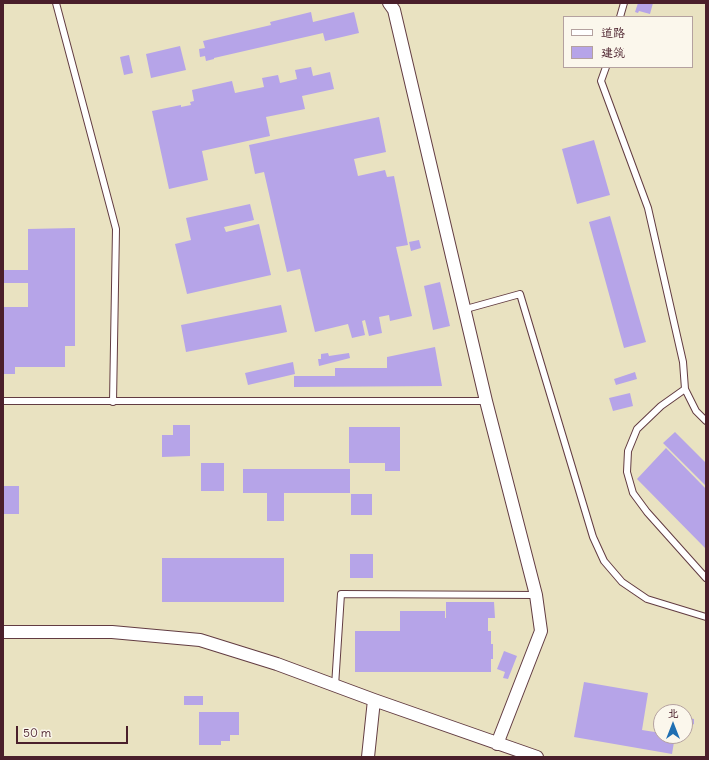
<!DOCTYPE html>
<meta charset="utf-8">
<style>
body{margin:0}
#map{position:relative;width:709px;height:760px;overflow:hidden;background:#e9e2c1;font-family:Delius,"LXGW WenKai TC",sans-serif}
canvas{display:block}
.frame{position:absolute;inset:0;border:4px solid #4a1f2b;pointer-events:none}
.legend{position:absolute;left:563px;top:16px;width:130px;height:52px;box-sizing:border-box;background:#fbf7ec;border:1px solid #b4a19f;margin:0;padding:5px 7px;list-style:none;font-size:12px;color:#4a1f2b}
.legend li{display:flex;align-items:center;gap:8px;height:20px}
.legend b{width:20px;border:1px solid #b4a19f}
.north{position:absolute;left:653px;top:704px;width:40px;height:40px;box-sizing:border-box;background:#fbf7ec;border:1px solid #b4a19f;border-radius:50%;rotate:0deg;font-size:11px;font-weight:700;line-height:16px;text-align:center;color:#4a1f2b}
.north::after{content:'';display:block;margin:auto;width:14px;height:18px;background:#1f6fb2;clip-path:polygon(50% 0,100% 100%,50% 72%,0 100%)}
.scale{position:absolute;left:16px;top:726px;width:112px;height:18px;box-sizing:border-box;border:2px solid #4a1f2b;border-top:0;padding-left:5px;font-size:12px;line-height:14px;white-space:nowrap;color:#4a1f2b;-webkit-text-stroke:3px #fbf7ec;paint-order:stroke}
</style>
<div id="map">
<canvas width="709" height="760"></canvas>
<div class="frame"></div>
<ul class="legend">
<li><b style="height:5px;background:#fff"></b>道路</li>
<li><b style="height:11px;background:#b6a4e8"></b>建筑</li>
</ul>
<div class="north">北</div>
<div class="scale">50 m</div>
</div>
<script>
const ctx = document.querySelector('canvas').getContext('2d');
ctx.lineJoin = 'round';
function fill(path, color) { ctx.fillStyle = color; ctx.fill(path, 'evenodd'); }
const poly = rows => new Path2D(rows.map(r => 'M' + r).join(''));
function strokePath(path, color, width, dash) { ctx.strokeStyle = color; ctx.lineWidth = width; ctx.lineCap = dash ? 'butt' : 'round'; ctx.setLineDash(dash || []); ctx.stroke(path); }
fill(poly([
 [638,3,653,3,650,14,639,11,638,13,635,12],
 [311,12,313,22,354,12,359,33,325,41,323,33,214,58,214,59,206,61,205,56,200,57,199,49,205,48,203,41,271,25,270,22],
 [180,46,186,70,151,78,146,54],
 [129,55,133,73,124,75,120,57],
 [311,67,313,76,330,72,334,89,302,96,305,109,266,117,270,136,202,151,208,180,169,189,152,111,181,105,181,107,191,105,190,102,194,101,192,90,232,81,235,93,264,87,262,78,278,75,280,83,297,79,295,70],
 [379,117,386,152,354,159,358,176,385,170,387,177,394,176,408,245,396,247,412,316,390,321,389,315,379,317,382,333,369,336,365,320,362,321,365,335,352,338,348,324,315,332,300,269,287,272,264,172,255,174,249,145],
 [594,140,610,195,577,204,562,149],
 [250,204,254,220,224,227,226,232,259,224,271,275,187,294,175,244,191,240,186,218],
 [610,216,646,342,624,348,589,222],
 [75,228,75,346,65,346,65,367,15,367,15,374,3,374,3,307,28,307,28,283,3,283,3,270,28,270,28,229],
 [419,240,421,248,411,251,409,242],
 [440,282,450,326,433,330,424,286],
 [281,305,287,332,186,352,181,325],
 [435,347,442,386,294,387,294,376,335,376,335,368,387,368,387,357],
 [328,353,329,356,349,353,350,358,319,366,318,359,321,359,321,354],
 [293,362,295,374,248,385,245,373],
 [635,372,637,379,616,385,614,379],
 [630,393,633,406,613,411,609,398],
 [173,425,190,425,190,456,162,457,162,435,173,435],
 [349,427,400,427,400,471,385,471,385,463,349,463],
 [675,432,706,463,706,486,663,443],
 [666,448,706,489,706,549,637,479],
 [201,463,224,463,224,491,201,491],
 [243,469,350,469,350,493,284,493,284,521,267,521,267,493,243,493],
 [3,486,19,486,19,514,3,514],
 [351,494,372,494,372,515,351,515],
 [350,554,373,554,373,578,350,578],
 [162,558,284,558,284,602,162,602],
 [446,602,494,602,495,618,488,618,488,631,491,631,491,644,493,644,493,659,491,659,491,672,355,672,355,631,400,631,400,611,445,611,445,618,446,618],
 [504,651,517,656,508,679,503,678,505,672,497,669],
 [584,682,648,693,642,730,661,733,661,736,675,736,672,754,574,737],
 [184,696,203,696,203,705,184,705],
 [674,705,682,712,668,712],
 [199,712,239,712,239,735,230,735,230,741,221,741,221,745,199,745],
 [685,714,689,718,694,719,694,724,692,725,687,731,685,730]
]), '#b6a4e8');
const lane = poly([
 [56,3,116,229,113,402],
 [620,17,624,3],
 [606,67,601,81,648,208,683,362,685,389,696,411,706,421],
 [466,309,520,294,593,537,604,561,622,582,647,599,706,617],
 [685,389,661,406,637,429,628,451,627,472,633,493,647,512,706,578],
 [3,401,486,401],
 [335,686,341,594,536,595]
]);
const street = poly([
 [389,3,394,10,486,401,536,595,541,631,497,744],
 [3,632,112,632,200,640,277,664,374,700,537,757],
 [368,757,374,700]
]);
strokePath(lane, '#623c42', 8);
strokePath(street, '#623c42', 14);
strokePath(lane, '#fff', 6);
strokePath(street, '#fff', 12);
</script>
